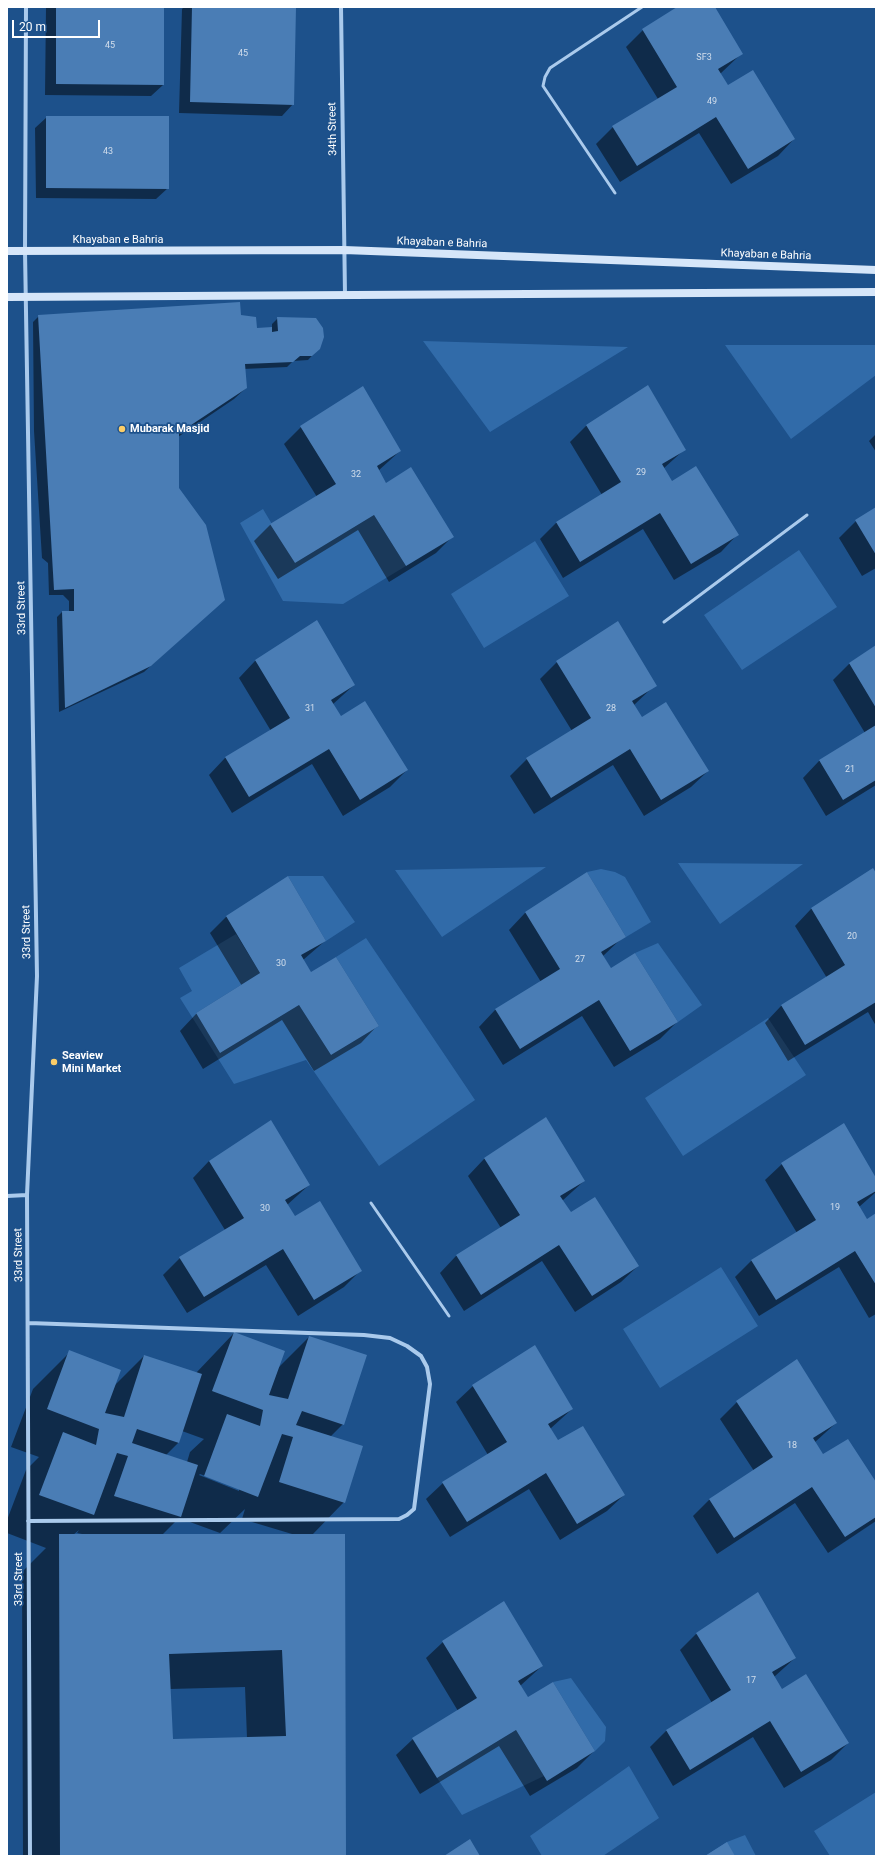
<!DOCTYPE html>
<style>
body{margin:0}
#map{position:relative;width:883px;height:1863px;overflow:hidden;background:#1d518b;font-family:Roboto,sans-serif}
canvas{display:block}
.frame{position:absolute;inset:0;border:8px solid #fff;pointer-events:none}
.scale{position:absolute;left:12px;top:20px;width:88px;height:18px;box-sizing:border-box;border:2px solid #fff;border-top:0;padding-left:5px;font-size:12px;line-height:14px;white-space:nowrap;color:#fff;-webkit-text-stroke:3px #1d518b;paint-order:stroke}
</style>
<div id="map">
<canvas width="883" height="1863"></canvas>
<div class="frame"></div>
<div class="scale">20 m</div>
</div>
<script>
const ctx = document.querySelector('canvas').getContext('2d');
ctx.lineJoin = 'round';
function fill(path, color) { ctx.fillStyle = color; ctx.fill(path, 'evenodd'); }
const poly = rows => new Path2D(rows.map(r => 'M' + r).join(''));
function strokePath(path, color, width, dash) { ctx.strokeStyle = color; ctx.lineWidth = width; ctx.lineCap = dash ? 'butt' : 'round'; ctx.setLineDash(dash || []); ctx.stroke(path); }
function label(font, color, halo, rows, align = 'center') {
  ctx.font = font + ' Roboto,sans-serif'; ctx.lineWidth = 3.5; ctx.setLineDash([]); ctx.textBaseline = 'middle'; ctx.strokeStyle = halo; ctx.fillStyle = color; for (const [text, x, y, turn = 0] of rows) {
    ctx.save(); ctx.translate(x, y); ctx.rotate((+turn || 0) * Math.PI / 180); ctx.textAlign = isNaN(turn) ? turn : align; if (halo) ctx.strokeText(text, 0, 0); ctx.fillText(text, 0, 0); ctx.restore();
  }
}
fill(poly([
 [423,341,628,347,490,432],
 [725,345,876,345,876,375,791,439],
 [263,509,295,563,374,515,406,566,343,604,283,601,240,523],
 [535,541,569,596,484,648,451,594],
 [799,550,837,607,742,670,704,615],
 [678,863,803,864,720,924],
 [546,867,442,937,395,870],
 [601,869,615,872,625,877,651,922,626,937,587,872],
 [288,876,323,876,355,922,326,941],
 [236,934,260,973,196,1013,220,1053,299,1005,331,1055,379,1026,336,957,366,938,475,1100,379,1166,306,1060,234,1084,180,998,192,991,179,968],
 [658,943,702,1005,678,1022,635,953],
 [768,1018,806,1075,683,1156,645,1098],
 [721,1267,758,1326,660,1388,623,1329],
 [571,1678,606,1727,605,1741,595,1751,553,1682],
 [516,1730,544,1776,462,1815,437,1778],
 [629,1766,659,1818,603,1856,542,1856,530,1836],
 [876,1792,876,1856,830,1856,814,1831],
 [745,1835,756,1856,705,1856,727,1842]
]), '#316ba9');
fill(poly([
 [46,7,163,7,163,85,151,96,45,95],
 [184,7,295,7,293,104,282,116,179,113,182,9],
 [678,7,714,7,741,54,720,74,728,86,794,139,778,156,731,184,699,133,620,182,596,144,613,127,658,99,626,47,643,30],
 [47,117,168,188,156,199,36,198,35,128],
 [39,316,240,316,256,329,272,328,272,324,278,318,319,348,308,360,293,361,287,367,243,369,246,388,234,399,178,437,178,488,218,605,144,672,59,712,57,617,62,612,69,612,69,601,63,595,49,595,48,563,42,558,34,431,33,322],
 [648,386,685,449,663,469,671,482,737,535,721,552,674,580,643,529,563,578,540,539,556,523,602,495,570,442,586,426],
 [301,427,400,451,378,471,386,484,452,537,436,553,389,582,358,530,278,579,254,541,271,524,317,497,284,444],
 [876,434,876,452,869,441],
 [876,509,876,568,862,576,839,538,856,521],
 [317,622,354,685,332,705,340,718,407,770,390,787,343,816,312,764,232,813,209,775,225,758,271,731,239,678,255,661],
 [618,622,655,685,634,705,641,718,708,771,691,787,644,816,613,765,534,814,510,776,527,759,572,731,540,679,557,662],
 [876,647,876,785,826,816,803,778,819,761,865,733,833,680,849,664],
 [873,869,876,875,876,1026,868,1012,788,1061,765,1023,781,1006,827,978,795,926,811,909],
 [587,873,624,936,603,956,611,969,677,1022,660,1039,614,1067,582,1016,503,1065,479,1027,495,1010,541,982,509,930,525,913],
 [288,877,325,941,303,960,311,973,377,1026,361,1043,314,1071,282,1020,203,1069,180,1031,196,1014,242,986,210,933,226,917],
 [545,1118,584,1181,562,1201,570,1214,638,1266,621,1282,575,1312,542,1261,464,1311,440,1273,456,1256,501,1228,468,1176,484,1159],
 [209,1161,309,1185,287,1205,295,1218,361,1270,344,1287,298,1316,266,1265,187,1313,163,1275,180,1258,225,1230,193,1178],
 [782,1164,876,1180,876,1192,859,1207,867,1220,876,1214,876,1314,869,1318,839,1267,759,1316,735,1277,752,1260,797,1233,765,1180],
 [234,1333,278,1368,309,1337,343,1424,330,1437,344,1502,312,1535,345,1856,23,1856,22,1572,46,1548,7,1533,7,1520,26,1470,39,1457,11,1447,33,1389,70,1352,113,1387,144,1356,196,1373],
 [182,1431,204,1439,190,1452,187,1462,166,1455,179,1442],
 [200,1474,239,1488,239,1491,199,1475],
 [245,1509,242,1519,292,1534,162,1535,179,1518,220,1533],
 [79,1530,77,1533,82,1534,73,1535],
 [245,1687,247,1738,172,1740,170,1689],
 [473,1386,572,1409,550,1429,558,1442,624,1495,607,1511,560,1540,529,1489,450,1537,426,1499,443,1483,488,1455,456,1402],
 [737,1402,836,1423,814,1443,823,1456,876,1484,876,1521,828,1553,795,1503,717,1554,693,1516,709,1500,754,1471,720,1419],
 [696,1634,795,1658,774,1677,781,1690,848,1743,831,1760,784,1788,753,1737,673,1786,650,1747,666,1731,712,1703,680,1650],
 [443,1642,542,1666,520,1686,528,1698,594,1751,577,1768,530,1796,499,1746,420,1794,396,1755,413,1739,458,1711,426,1658]
]), '#0007');
fill(poly([
 [56,7,164,7,164,85,56,84],
 [192,7,296,7,294,105,190,102],
 [677,7,715,7,743,54,718,69,728,85,753,70,795,139,748,169,716,117,637,166,612,126,677,87,642,29],
 [46,116,169,116,169,189,46,188],
 [240,302,241,315,256,317,257,328,272,327,272,332,278,331,277,317,316,318,323,328,324,337,320,349,312,356,300,356,293,362,245,364,247,388,179,433,179,488,206,525,225,600,151,666,65,708,62,611,74,611,74,589,54,590,38,315],
 [648,385,686,450,662,464,672,481,696,466,739,535,691,564,660,513,580,562,556,522,621,482,586,425],
 [363,386,401,451,377,466,386,483,411,467,454,537,406,566,374,515,295,563,270,524,336,484,300,426],
 [876,507,876,555,855,520],
 [317,620,355,685,331,700,341,716,365,701,408,770,360,800,329,749,249,797,225,757,290,718,255,660],
 [618,621,657,686,632,701,642,717,666,702,709,771,661,800,630,749,551,798,526,758,591,718,556,661],
 [876,645,876,708,849,663],
 [876,725,876,780,843,800,819,760],
 [873,868,876,873,876,1002,805,1045,781,1005,845,965,811,908],
 [587,872,626,937,601,952,611,968,635,953,678,1022,630,1051,599,1000,520,1049,495,1009,560,969,525,912],
 [288,876,326,941,301,955,311,972,336,957,379,1026,331,1055,299,1005,220,1053,196,1013,260,973,226,916],
 [546,1117,585,1181,560,1196,571,1212,595,1197,639,1266,592,1296,559,1245,481,1295,456,1255,520,1215,484,1158],
 [271,1120,310,1185,285,1200,295,1216,320,1201,362,1271,314,1300,283,1249,204,1297,179,1257,244,1218,209,1161],
 [844,1123,876,1178,876,1191,857,1202,867,1219,876,1213,876,1285,855,1251,776,1300,751,1260,816,1220,781,1163],
 [234,1332,285,1351,269,1395,288,1399,309,1336,367,1355,344,1425,302,1411,296,1425,363,1446,345,1503,279,1482,293,1437,282,1434,258,1497,204,1476,227,1414,260,1426,263,1410,212,1391],
 [535,1345,573,1409,548,1424,558,1440,583,1426,625,1495,577,1524,546,1473,467,1522,442,1482,507,1442,472,1385],
 [69,1350,121,1370,105,1413,124,1417,144,1355,202,1374,179,1443,137,1429,132,1443,198,1465,181,1517,114,1496,128,1456,117,1453,94,1515,39,1495,63,1432,96,1445,99,1429,47,1409],
 [797,1359,837,1423,813,1438,823,1454,848,1439,876,1482,876,1517,845,1537,812,1487,734,1538,709,1499,773,1457,736,1401],
 [59,1534,345,1534,346,1856,60,1856],
 [282,1650,286,1736,173,1739,169,1654],
 [758,1592,796,1658,772,1672,782,1689,806,1674,849,1743,801,1772,770,1721,690,1770,666,1730,731,1690,696,1633],
 [504,1601,543,1666,518,1681,528,1697,553,1682,595,1751,547,1781,516,1730,437,1778,412,1738,477,1698,442,1641],
 [470,1839,480,1856,444,1856],
 [727,1842,735,1856,705,1856]
]), '#4a7db5');
strokePath(poly([
 [615,193,543,86,545,77,550,68,642,7],
 [664,622,807,515],
 [371,1203,449,1316]
]), '#aacaec', 3);
strokePath(poly([
 [26,7,25,251,37,976,27,1195,30,1856],
 [341,7,345,295],
 [7,1196,27,1195],
 [28,1521,399,1519,407,1515,414,1509,430,1384,427,1367,421,1356,407,1346,390,1338,364,1335,29,1323]
]), '#aacaec', 4);
strokePath(poly([
 [7,251,344,250,876,270],
 [7,297,876,292]
]), '#d6e6f9', 8);
for (const [x, y, r, color] of [
 [122,429,4,"#fbcd68"],
 [54,1062,4,"#fbcd68"]
]) { const dot = new Path2D(); dot.arc(x, y, r, 0, 2 * Math.PI); ctx.fillStyle = color; ctx.fill(dot); strokePath(dot, '#1d518b', 1.5); }
label('9px', '#d2deec', null, [
 ["45",110,46],
 ["45",243,54],
 ["SF3",704,58],
 ["49",712,102],
 ["43",108,152],
 ["29",641,473],
 ["32",356,475],
 ["31",310,709],
 ["28",611,709],
 ["21",850,770],
 ["20",852,937],
 ["27",580,960],
 ["30",281,964],
 ["19",835,1208],
 ["30",265,1209],
 ["18",792,1446],
 ["17",751,1681]
]);
label('11px', '#fff', '#1d518b', [
 ["34th Street",333,129,-91],
 ["Khayaban e Bahria",118,240],
 ["Khayaban e Bahria",442,243,2],
 ["Khayaban e Bahria",766,255,2],
 ["33rd Street",22,608,-91],
 ["33rd Street",27,932,-91],
 ["33rd Street",19,1255,-91],
 ["33rd Street",19,1579,-90]
]);
label('bold 11px', '#fff', '#1d518b', [
 ["Mubarak Masjid",130,429],
 ["Seaview",62,1056],
 ["Mini Market",62,1069]
], 'left');
</script>
